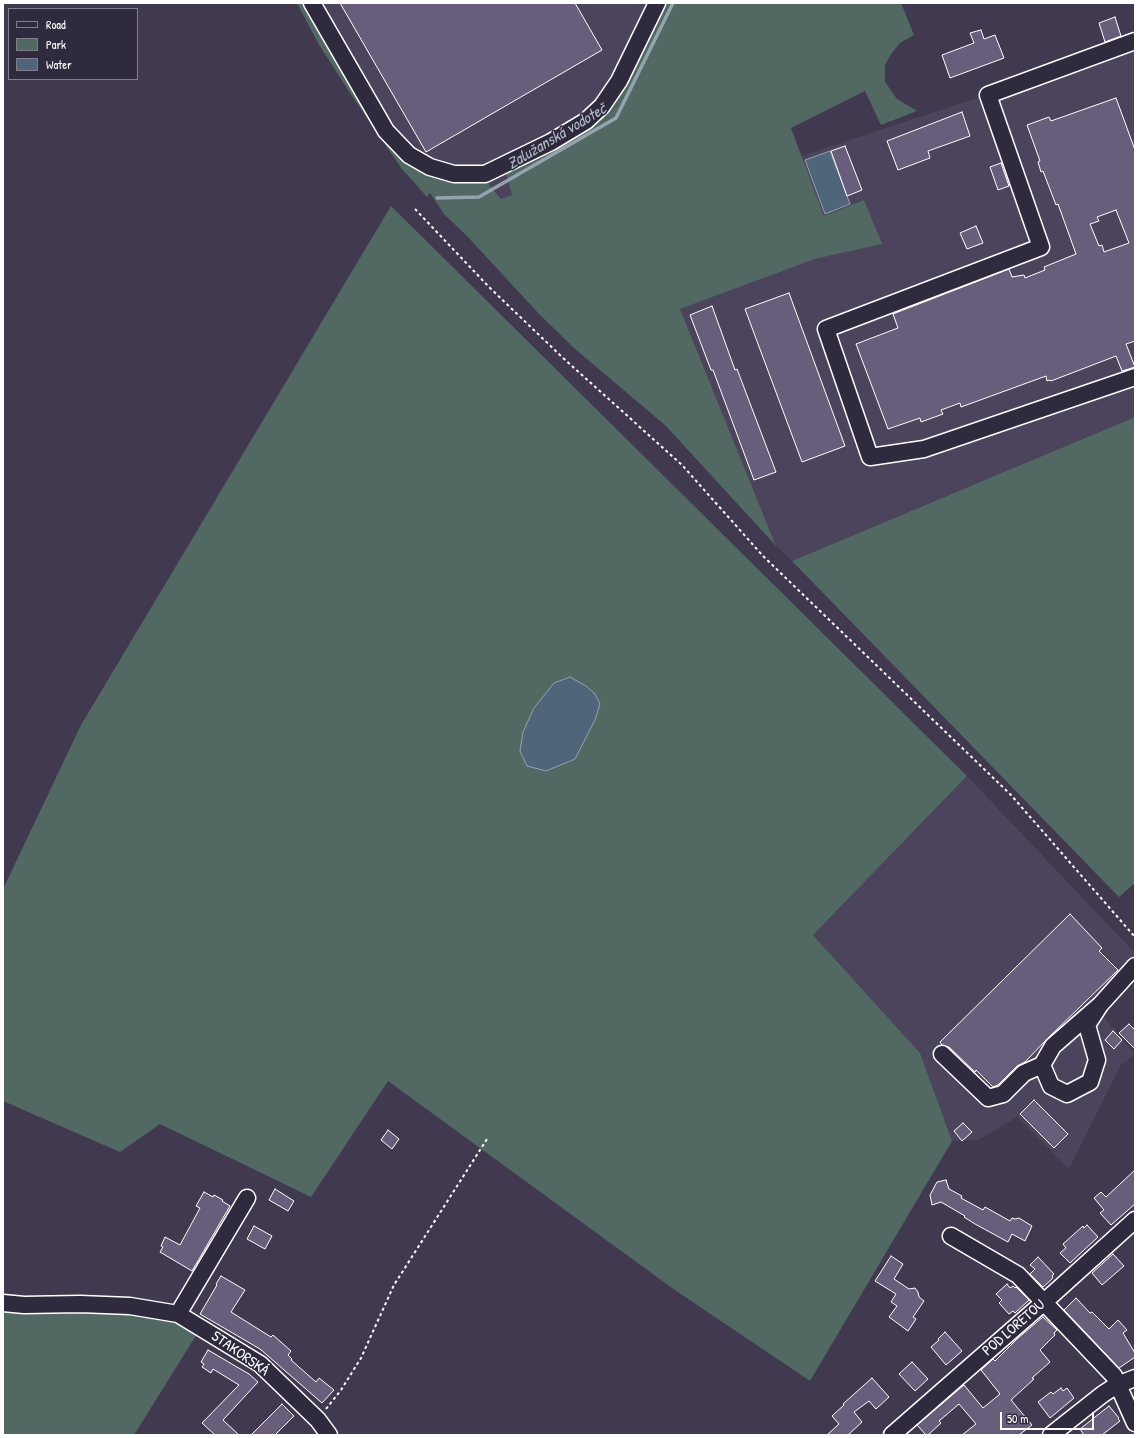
<!DOCTYPE html>
<meta charset="utf-8">
<style>
body{margin:0}
#map{position:relative;width:1138px;height:1438px;overflow:hidden;background:#40394f;font-family:"Patrick Hand",sans-serif}
canvas{display:block}
.frame{position:absolute;inset:0;border:4px solid #fff;pointer-events:none}
.legend{position:absolute;left:8px;top:8px;width:130px;height:72px;box-sizing:border-box;background:#2f2a3d;border:1px solid #827f8b;margin:0;padding:5px 7px;list-style:none;font-size:12px;color:#fff}
.legend li{display:flex;align-items:center;gap:8px;height:20px}
.legend b{width:20px;border:1px solid #827f8b}
.scale{position:absolute;left:1000px;top:1412px;width:94px;height:18px;box-sizing:border-box;border:2px solid #fff;border-top:0;padding-left:5px;font-size:12px;line-height:14px;white-space:nowrap;color:#fff;-webkit-text-stroke:3px #2f2a3d;paint-order:stroke}
</style>
<div id="map">
<canvas width="1138" height="1438"></canvas>
<div class="frame"></div>
<ul class="legend">
<li><b style="height:5px;background:#2f2a3d"></b>Road</li>
<li><b style="height:11px;background:#526863"></b>Park</li>
<li><b style="height:11px;background:#4f657a"></b>Water</li>
</ul>
<div class="scale">50 m</div>
</div>
<script>
const ctx = document.querySelector('canvas').getContext('2d');
ctx.lineJoin = 'round';
function fill(path, color) { ctx.fillStyle = color; ctx.fill(path, 'evenodd'); }
const poly = rows => new Path2D(rows.map(r => 'M' + r).join(''));
function strokePath(path, color, width, dash) { ctx.strokeStyle = color; ctx.lineWidth = width; ctx.lineCap = dash ? 'butt' : 'round'; ctx.setLineDash(dash || []); ctx.stroke(path); }
function label(font, color, halo, rows, align = 'center') {
  ctx.font = font + ' "Patrick Hand",sans-serif'; ctx.lineWidth = 3; ctx.setLineDash([]); ctx.textBaseline = 'middle'; ctx.strokeStyle = halo; ctx.fillStyle = color; for (const [text, x, y, turn = 0] of rows) {
    ctx.save(); ctx.translate(x, y); ctx.rotate((+turn || 0) * Math.PI / 180); ctx.textAlign = isNaN(turn) ? turn : align; if (halo) ctx.strokeText(text, 0, 0); ctx.fillText(text, 0, 0); ctx.restore();
  }
}
fill(poly([
 [305,3,665,3,612,108,598,123,506,174,512,195,501,199,495,190,485,181,450,181,408,165,396,153],
 [1135,46,1135,417,792,561,776,546,680,309,815,259,881,244,824,216,801,156],
 [967,776,1134,952,1132,959,1092,1003,1135,1054,1121,1065,1069,1169,1017,1117,979,1140,952,1141,920,1053,813,935]
]), '#4c445c');
fill(poly([
 [297,3,305,3,396,153,409,165,450,181,475,182,485,181,488,183,501,199,512,195,506,174,597,123,612,108,665,3,901,3,914,35,900,43,891,54,885,65,885,82,897,99,917,111,881,125,865,91,791,128,824,216,864,200,882,244,815,259,680,309,776,546,666,426,574,348,539,314,467,236,444,214,430,193,427,197,402,169,348,90,318,43],
 [391,206,967,776,813,935,920,1053,952,1141,810,1381,672,1288,388,1081,311,1197,160,1124,120,1152,3,1101,3,889,81,725],
 [600,704,595,720,575,759,546,771],
 [1135,417,1135,883,1119,897,792,561],
 [3,1309,177,1315,197,1334,134,1435,3,1435]
]), '#526863');
const water = poly([
 [830,151,850,204,825,214,805,160,830,151],
 [570,677,586,686,595,694,600,704,595,720,575,759,546,771,527,766,520,751,523,732,534,708,554,683,570,677]
]);
fill(water, '#4f657a');
strokePath(water, '#95a3af', 1);
strokePath(poly([
 [437,198,479,197,616,118,673,3]
]), '#95a3af', 3.5);
const building = poly([
 [340,3,575,3,602,50,426,152,340,3],
 [1115,17,1121,36,1105,42,1099,23,1115,17],
 [981,30,984,39,995,35,1004,58,950,78,942,55,974,43,970,33,981,30],
 [1116,98,1135,150,1135,341,1126,344,1135,367,1122,371,1116,356,1051,381,1050,380,1047,381,1046,376,961,407,960,403,941,410,943,414,921,422,920,418,888,429,856,344,898,328,893,314,1009,269,1012,277,1024,275,1025,278,1045,270,1044,267,1076,254,1058,204,1056,205,1043,171,1041,172,1038,162,1040,161,1027,125,1049,117,1051,121,1116,98],
 [1116,210,1129,243,1104,252,1102,245,1099,246,1090,224,1099,221,1097,217,1116,210],
 [962,112,970,136,928,151,930,158,898,170,887,141,962,112],
 [845,146,862,190,847,196,831,151,845,146],
 [1001,163,1009,186,998,190,990,167,1001,163],
 [976,226,983,243,967,249,960,233,976,226],
 [789,293,845,446,802,462,745,309,789,293],
 [712,306,735,370,737,369,776,472,754,480,713,370,711,370,690,315,712,306],
 [1070,914,1102,948,1099,951,1118,970,1047,1039,1025,1062,1017,1066,998,1085,993,1087,976,1070,975,1072,949,1047,942,1045,940,1042,1070,914],
 [1129,1024,1135,1030,1135,1049,1119,1033,1129,1024],
 [1113,1031,1122,1040,1114,1049,1105,1040,1113,1031],
 [1034,1100,1068,1134,1054,1148,1020,1114,1034,1100],
 [963,1123,972,1132,962,1141,954,1131,963,1123],
 [388,1130,399,1139,392,1149,381,1140,388,1130],
 [1135,1170,1135,1204,1111,1225,1100,1213,1104,1210,1094,1198,1101,1192,1106,1197,1135,1170],
 [946,1180,949,1189,962,1196,961,1198,983,1210,985,1207,1010,1221,1012,1218,1015,1219,1019,1218,1032,1226,1025,1241,1012,1234,1008,1242,975,1224,964,1217,965,1216,941,1202,932,1205,930,1195,937,1182,946,1180],
 [275,1189,294,1201,288,1211,269,1200,275,1189],
 [204,1192,213,1197,214,1195,223,1200,222,1201,230,1206,192,1271,160,1252,163,1247,161,1246,165,1237,180,1245,200,1208,196,1206,204,1192],
 [1087,1225,1098,1237,1070,1263,1060,1253,1066,1248,1063,1244,1083,1226,1084,1228,1087,1225],
 [254,1226,272,1236,265,1249,247,1239,254,1226],
 [1113,1254,1124,1266,1102,1285,1092,1273,1113,1254],
 [891,1256,903,1264,894,1279,909,1289,915,1288,918,1292,919,1297,924,1301,913,1317,916,1319,908,1331,889,1317,897,1306,891,1302,896,1294,875,1281,891,1256],
 [1038,1257,1054,1274,1052,1276,1053,1277,1052,1279,1043,1287,1030,1274,1035,1269,1030,1265,1038,1257],
 [221,1276,245,1290,231,1312,271,1337,273,1335,291,1351,288,1355,292,1359,291,1360,316,1382,319,1378,334,1390,322,1403,260,1349,200,1314,217,1285,216,1284,221,1276],
 [1007,1284,1010,1288,1013,1286,1015,1288,1016,1287,1029,1300,1015,1313,1013,1311,1009,1314,999,1303,1002,1300,996,1294,1007,1284],
 [1076,1298,1090,1313,1092,1312,1109,1329,1118,1320,1127,1330,1123,1333,1135,1353,1135,1357,1119,1368,1064,1310,1076,1298],
 [1043,1317,1057,1330,1054,1333,1055,1335,1040,1350,1050,1362,1032,1378,1034,1379,1011,1400,1032,1425,1019,1435,962,1435,976,1424,959,1404,939,1421,941,1423,928,1435,926,1435,917,1425,964,1385,983,1408,1000,1394,981,1370,993,1359,995,1361,1018,1338,1043,1317],
 [945,1332,962,1351,946,1365,931,1347,939,1340,938,1339,945,1332],
 [208,1350,249,1374,258,1382,223,1420,239,1435,215,1435,202,1423,239,1385,213,1369,211,1373,202,1367,204,1364,201,1362,208,1350],
 [912,1362,928,1379,915,1391,899,1374,912,1362],
 [872,1378,889,1397,876,1409,869,1401,854,1412,862,1422,848,1435,827,1435,839,1424,832,1416,844,1405,843,1404,872,1378],
 [1061,1388,1063,1391,1067,1388,1074,1398,1050,1418,1038,1402,1051,1392,1053,1394,1061,1388],
 [282,1404,294,1416,275,1435,251,1435,282,1404],
 [1109,1406,1119,1418,1118,1419,1120,1421,1102,1435,1084,1435,1080,1429,1109,1406]
]);
fill(building, '#685d7a');
strokePath(building, '#fff', 1);
const minor = poly([
 [312,3,386,131,409,155,430,167,454,174,485,174,551,142,586,121,602,106,619,81,657,3],
 [1135,41,988,95,1041,247,826,329,870,457,924,449,1135,377],
 [1100,1005,1087,1025,1097,1060,1090,1082,1067,1094,1051,1086,1042,1065,1053,1046,1100,1005,1135,966],
 [942,1054,988,1098,1003,1094,1024,1073,1042,1065],
 [951,1236,1018,1275,1114,1376,1135,1423],
 [3,1303,24,1305,80,1304,130,1306,178,1314,260,1364,318,1420,329,1435],
 [178,1314,247,1198],
 [892,1435,1043,1303,1135,1220],
 [1051,1435,1103,1394,1117,1385,1135,1378]
]);
strokePath(minor, '#fff', 19);
strokePath(poly([
 [415,209,489,287,562,357,682,465,763,556,1011,795,1135,937],
 [326,1409,341,1390,361,1358,394,1285,487,1139]
]), '#fff', 2, [3, 3]);
strokePath(minor, '#2f2a3d', 16);
label('15px', '#fff', '#2f2a3d', [
 ["POD LORETOU",1014,1328,-41],
 ["STAKORSKÁ",240,1354,35]
]);
label('italic 16px', '#b0bac3', '#2f2a3d', [
 ["Zalužanská vodoteč",557,137,-31]
]);
</script>
